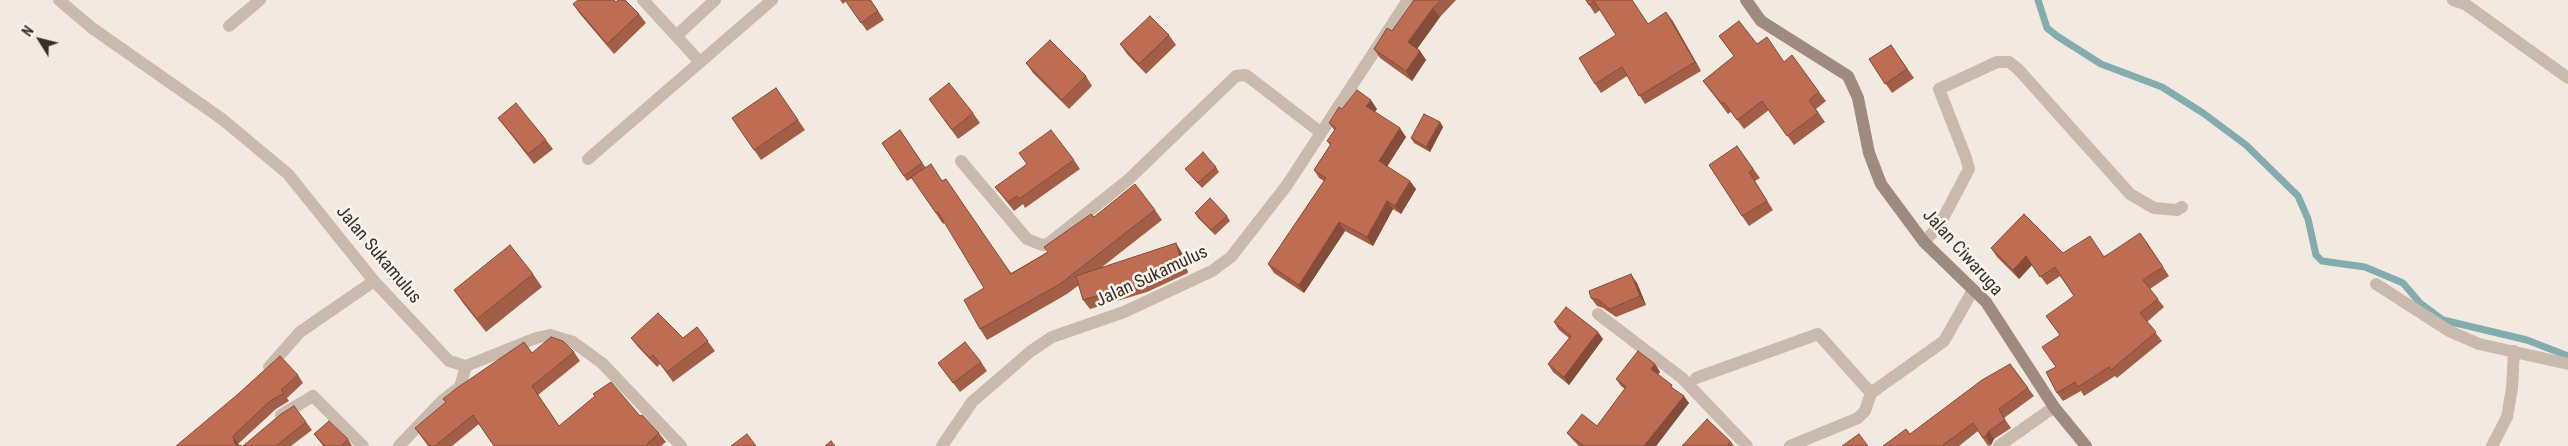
<!DOCTYPE html>
<style>
body{margin:0}
#map{position:relative;width:2568px;height:446px;overflow:hidden;background:#f2eae1;font-family:"Roboto Condensed",sans-serif}
canvas{display:block}
.north{position:absolute;left:15px;top:15px;width:50px;height:50px;-webkit-text-stroke:4px #faf4ed;paint-order:stroke;rotate:306deg;font-size:14px;font-weight:700;line-height:20px;text-align:center;color:#39302b}
.north::after{content:'';display:block;margin:auto;width:18px;height:22px;background:#39302b;clip-path:polygon(50% 0,100% 100%,50% 72%,0 100%)}
</style>
<div id="map">
<canvas width="2568" height="446"></canvas>
<div class="north">N</div>
</div>
<script>
const ctx = document.querySelector('canvas').getContext('2d');
ctx.lineJoin = 'round';
const poly = rows => new Path2D(rows.map(r => 'M' + r).join(''));
function strokePath(path, color, width, dash) { ctx.strokeStyle = color; ctx.lineWidth = width; ctx.lineCap = dash ? 'butt' : 'round'; ctx.setLineDash(dash || []); ctx.stroke(path); }
function fill(path, color) { ctx.fillStyle = color; ctx.fill(path, 'evenodd'); }
function label(font, color, halo, rows, align = 'center') {
  ctx.font = font + ' "Roboto Condensed",sans-serif'; ctx.lineWidth = 5; ctx.setLineDash([]); ctx.textBaseline = 'middle'; ctx.strokeStyle = halo; ctx.fillStyle = color; for (const [text, x, y, turn = 0] of rows) {
    ctx.save(); ctx.translate(x, y); ctx.rotate((+turn || 0) * Math.PI / 180); ctx.textAlign = isNaN(turn) ? turn : align; if (halo) ctx.strokeText(text, 0, 0); ctx.fillText(text, 0, 0); ctx.restore();
  }
}
strokePath(poly([
 [2038,0,2047,28,2057,36,2101,64,2162,87,2203,113,2246,145,2298,196,2308,219,2316,255,2322,261,2365,267,2403,283,2420,303,2443,320,2527,340,2568,356]
]), '#82acad', 7);
strokePath(poly([
 [59,0,92,28,222,119,288,174,374,281,449,361,466,366,536,338,550,335,573,342,602,363,681,446],
 [643,0,700,62],
 [2453,0,2465,4,2568,78],
 [229,26,260,0],
 [676,36,715,0],
 [588,159,772,0],
 [961,161,1027,239,1042,245,1048,244,1128,180,1236,76,1245,75,1250,78,1320,132],
 [1924,242,1939,226,1969,169,1966,158,1939,89,1997,62,2009,62,2018,69,2130,194,2154,208,2177,210,2182,207],
 [2376,284,2449,331,2479,344,2568,364],
 [1598,314,1682,378,1747,446],
 [269,367,300,332,374,281],
 [1696,378,1818,334,1871,393,1944,341,1973,290],
 [281,415,313,396,363,446],
 [399,446,443,400,460,387,466,366],
 [942,446,972,402,1031,351,1052,337,1124,312,1212,271,1231,257,1287,185,1408,0],
 [1790,446,1858,418,1865,411,1871,393],
 [1999,446,2054,407],
 [2492,446,2507,417,2512,388,2514,351]
]), '#cabaad', 12);
strokePath(poly([
 [1746,0,1761,21,1848,76,1858,98,1869,153,1881,184,1924,242,1986,302,2054,407,2086,446]
]), '#9e8a7f', 12);
fill(poly([
 [840,0,871,0,884,20,867,31,846,1,843,4],
 [1414,0,1456,0,1440,17,1417,48,1420,51,1426,60,1412,81,1380,58,1374,49,1392,31],
 [1586,0,1632,0,1648,24,1672,20,1701,71,1645,104,1627,76,1601,93,1595,84,1616,35,1600,10,1595,14],
 [616,2,639,14,646,23,614,54,580,14,573,4],
 [1169,35,1176,45,1146,74,1127,54,1120,44],
 [1719,36,1757,44,1784,62,1819,92,1826,101,1816,109,1825,122,1794,145,1769,110,1744,129,1731,112,1728,114,1703,81,1734,56],
 [1891,45,1914,78,1892,93,1869,59],
 [1026,63,1086,76,1092,86,1069,109,1033,73],
 [776,88,805,130,761,160,732,118],
 [929,99,973,113,980,123,958,139],
 [1342,109,1377,109,1375,112,1406,137,1387,166,1416,189,1401,214,1393,209,1373,246,1345,231,1304,293,1274,273,1268,264,1324,181,1319,178,1314,170,1330,145,1327,141,1335,131,1329,123],
 [498,118,546,140,553,149,534,164,505,127],
 [1440,122,1443,127,1430,152,1414,143,1411,138],
 [900,130,926,168,943,181,1011,273,1048,252,1094,217,1155,210,1162,220,1102,267,1182,253,1188,273,1147,292,1090,309,1083,300,1079,285,1067,294,987,340,980,329,984,288,945,222,943,224,912,178,907,181,882,143],
 [1737,146,1760,178,1755,181,1773,210,1749,226,1742,216],
 [1074,160,1080,169,1025,208,1023,204,1014,211,995,187],
 [1216,167,1219,172,1202,188,1185,169],
 [1195,213,1227,216,1230,221,1215,235,1198,218],
 [2146,241,2169,276,2150,289,2164,307,2147,322,2162,341,2117,378,2115,376,2084,396,2081,391,2063,401,2057,393,2056,367,2060,335,2074,296,2060,276,2047,285,2032,265,2019,279,1997,257,1991,248,2104,256],
 [533,274,542,287,486,332,463,303,454,290],
 [1637,283,1646,305,1616,317,1603,308,1597,306,1591,298],
 [1554,322,1603,339,1569,385,1553,372,1548,364,1569,338,1559,330],
 [697,327,715,351,673,382,660,364,657,367,638,347,631,338,683,338],
 [574,352,580,361,538,395,559,426,640,416,659,433,666,442,661,446,494,446,479,424,452,446,428,446,415,428,532,353],
 [981,362,987,371,960,392,938,363],
 [1655,364,1660,372,1658,374,1689,403,1656,446,1579,446,1573,440,1567,433,1597,426,1625,389,1621,386,1616,379],
 [2010,364,2034,396,2004,418,2011,428,1994,439,1991,445,1988,446,1978,431,1959,446,1883,446,1910,434],
 [298,375,303,383,287,398,289,401,276,409,238,444,239,445,176,446],
 [306,422,312,430,291,446,243,446],
 [314,434,348,439,352,446,323,446],
 [1731,442,1734,446,1682,446]
]), '#a35e47');
fill(poly([
 [1433,8,1440,17,1415,52,1408,42],
 [1666,12,1672,20,1701,71,1695,62],
 [1420,51,1426,60,1412,81,1406,71],
 [1371,100,1377,109,1372,115,1366,106],
 [1440,122,1443,127,1430,152,1426,147],
 [1400,128,1406,137,1385,170,1379,161],
 [1410,181,1416,189,1401,214,1395,206],
 [1387,201,1393,209,1373,246,1367,237],
 [1339,222,1345,231,1304,293,1299,285],
 [1176,243,1182,253,1188,273,1182,264],
 [2026,256,2032,265,2019,279,2013,270],
 [1631,274,1637,283,1646,305,1640,296],
 [1598,332,1603,339,1569,385,1564,377],
 [1655,364,1660,372,1656,376,1651,369],
 [1684,396,1689,403,1656,446,1644,446],
 [1989,431,1994,439,1991,445,1986,436],
 [233,436,238,444,239,446,235,444]
]), '#854c3a');
const building = poly([
 [578,0,614,0,616,2,618,0,625,0,639,14,607,44,573,4,578,0],
 [845,0,870,0,878,11,861,23,845,0],
 [1414,0,1441,0,1433,8,1408,42,1420,51,1406,71,1374,49,1387,28,1392,31,1414,0],
 [1586,0,1632,0,1648,24,1666,12,1695,62,1639,96,1622,67,1595,84,1579,58,1616,35,1594,1,1589,5,1586,0],
 [1150,16,1169,35,1139,64,1120,44,1150,16],
 [1739,21,1757,44,1767,37,1784,62,1792,55,1819,92,1809,100,1818,113,1787,136,1762,101,1737,120,1724,102,1722,104,1703,81,1734,56,1719,36,1739,21],
 [1050,40,1086,76,1062,100,1026,63,1050,40],
 [1891,45,1907,69,1885,84,1869,59,1891,45],
 [949,83,973,113,952,130,929,99,949,83],
 [776,88,798,120,754,150,732,118,776,88],
 [1357,90,1371,100,1366,106,1400,128,1379,161,1410,181,1395,206,1387,201,1367,237,1339,222,1299,285,1268,264,1326,178,1314,170,1331,144,1327,141,1336,128,1329,123,1339,107,1342,109,1357,90],
 [516,103,546,140,528,154,498,118,516,103],
 [1424,114,1440,122,1426,147,1411,138,1424,114],
 [900,130,922,163,904,176,882,143,900,130],
 [1051,130,1074,160,1019,199,1017,196,1008,202,995,187,1027,164,1019,153,1051,130],
 [1737,146,1753,169,1749,172,1767,201,1742,216,1709,165,1737,146],
 [1203,152,1216,167,1198,183,1185,169,1203,152],
 [931,164,942,181,946,179,1011,274,1048,252,1044,247,1091,214,1094,217,1135,184,1155,210,1060,284,980,329,964,300,984,288,938,212,936,213,911,177,931,164],
 [1210,198,1227,216,1211,230,1195,213,1210,198],
 [2024,214,2063,253,2090,236,2104,257,2140,233,2163,267,2143,280,2158,299,2140,313,2156,332,2111,370,2109,367,2078,387,2075,382,2057,393,2046,372,2056,367,2042,347,2060,335,2046,316,2074,296,2055,267,2040,277,2026,256,2013,270,1991,248,2024,214],
 [1176,243,1182,264,1140,283,1083,300,1076,276,1176,243],
 [510,245,533,274,477,319,454,290,510,245],
 [1631,274,1640,296,1610,309,1597,299,1591,298,1589,291,1631,274],
 [1566,307,1598,332,1564,377,1548,364,1571,336,1554,322,1566,307],
 [658,313,683,338,697,327,708,341,667,372,653,355,650,358,631,338,658,313],
 [551,337,563,341,574,352,532,386,559,426,595,396,593,394,611,382,640,416,642,415,659,433,645,446,494,446,473,415,435,446,430,446,415,428,446,402,443,399,457,388,524,342,532,353,551,337],
 [965,342,981,362,953,383,938,363,965,342],
 [1638,351,1655,364,1651,369,1672,385,1671,387,1684,396,1644,446,1584,446,1567,433,1582,414,1597,426,1626,387,1616,379,1638,351],
 [280,356,298,375,281,390,284,393,270,401,233,436,235,444,242,446,176,446,237,395,280,356],
 [2010,364,2028,388,1999,409,2005,420,1989,431,1986,436,1983,438,1973,423,1943,445,1944,446,1883,446,1906,429,1910,434,1982,380,2010,364],
 [294,406,306,422,276,446,243,446,281,414,294,406],
 [1707,419,1731,442,1728,444,1731,446,1682,446,1707,419],
 [329,421,348,439,341,446,325,446,314,434,329,421],
 [747,434,756,446,731,446,747,434],
 [1859,434,1868,446,1842,446,1859,434],
 [831,441,835,446,825,446,831,441]
]);
fill(building, '#be6d53');
strokePath(building, '#854c3a', 1);
label('18px', '#39302b', '#faf4ed', [
 ["Jalan Ciwaruga",1962,253,48],
 ["Jalan Sukamulus",378,255,50],
 ["Jalan Sukamulus",1152,277,-25]
]);
</script>
